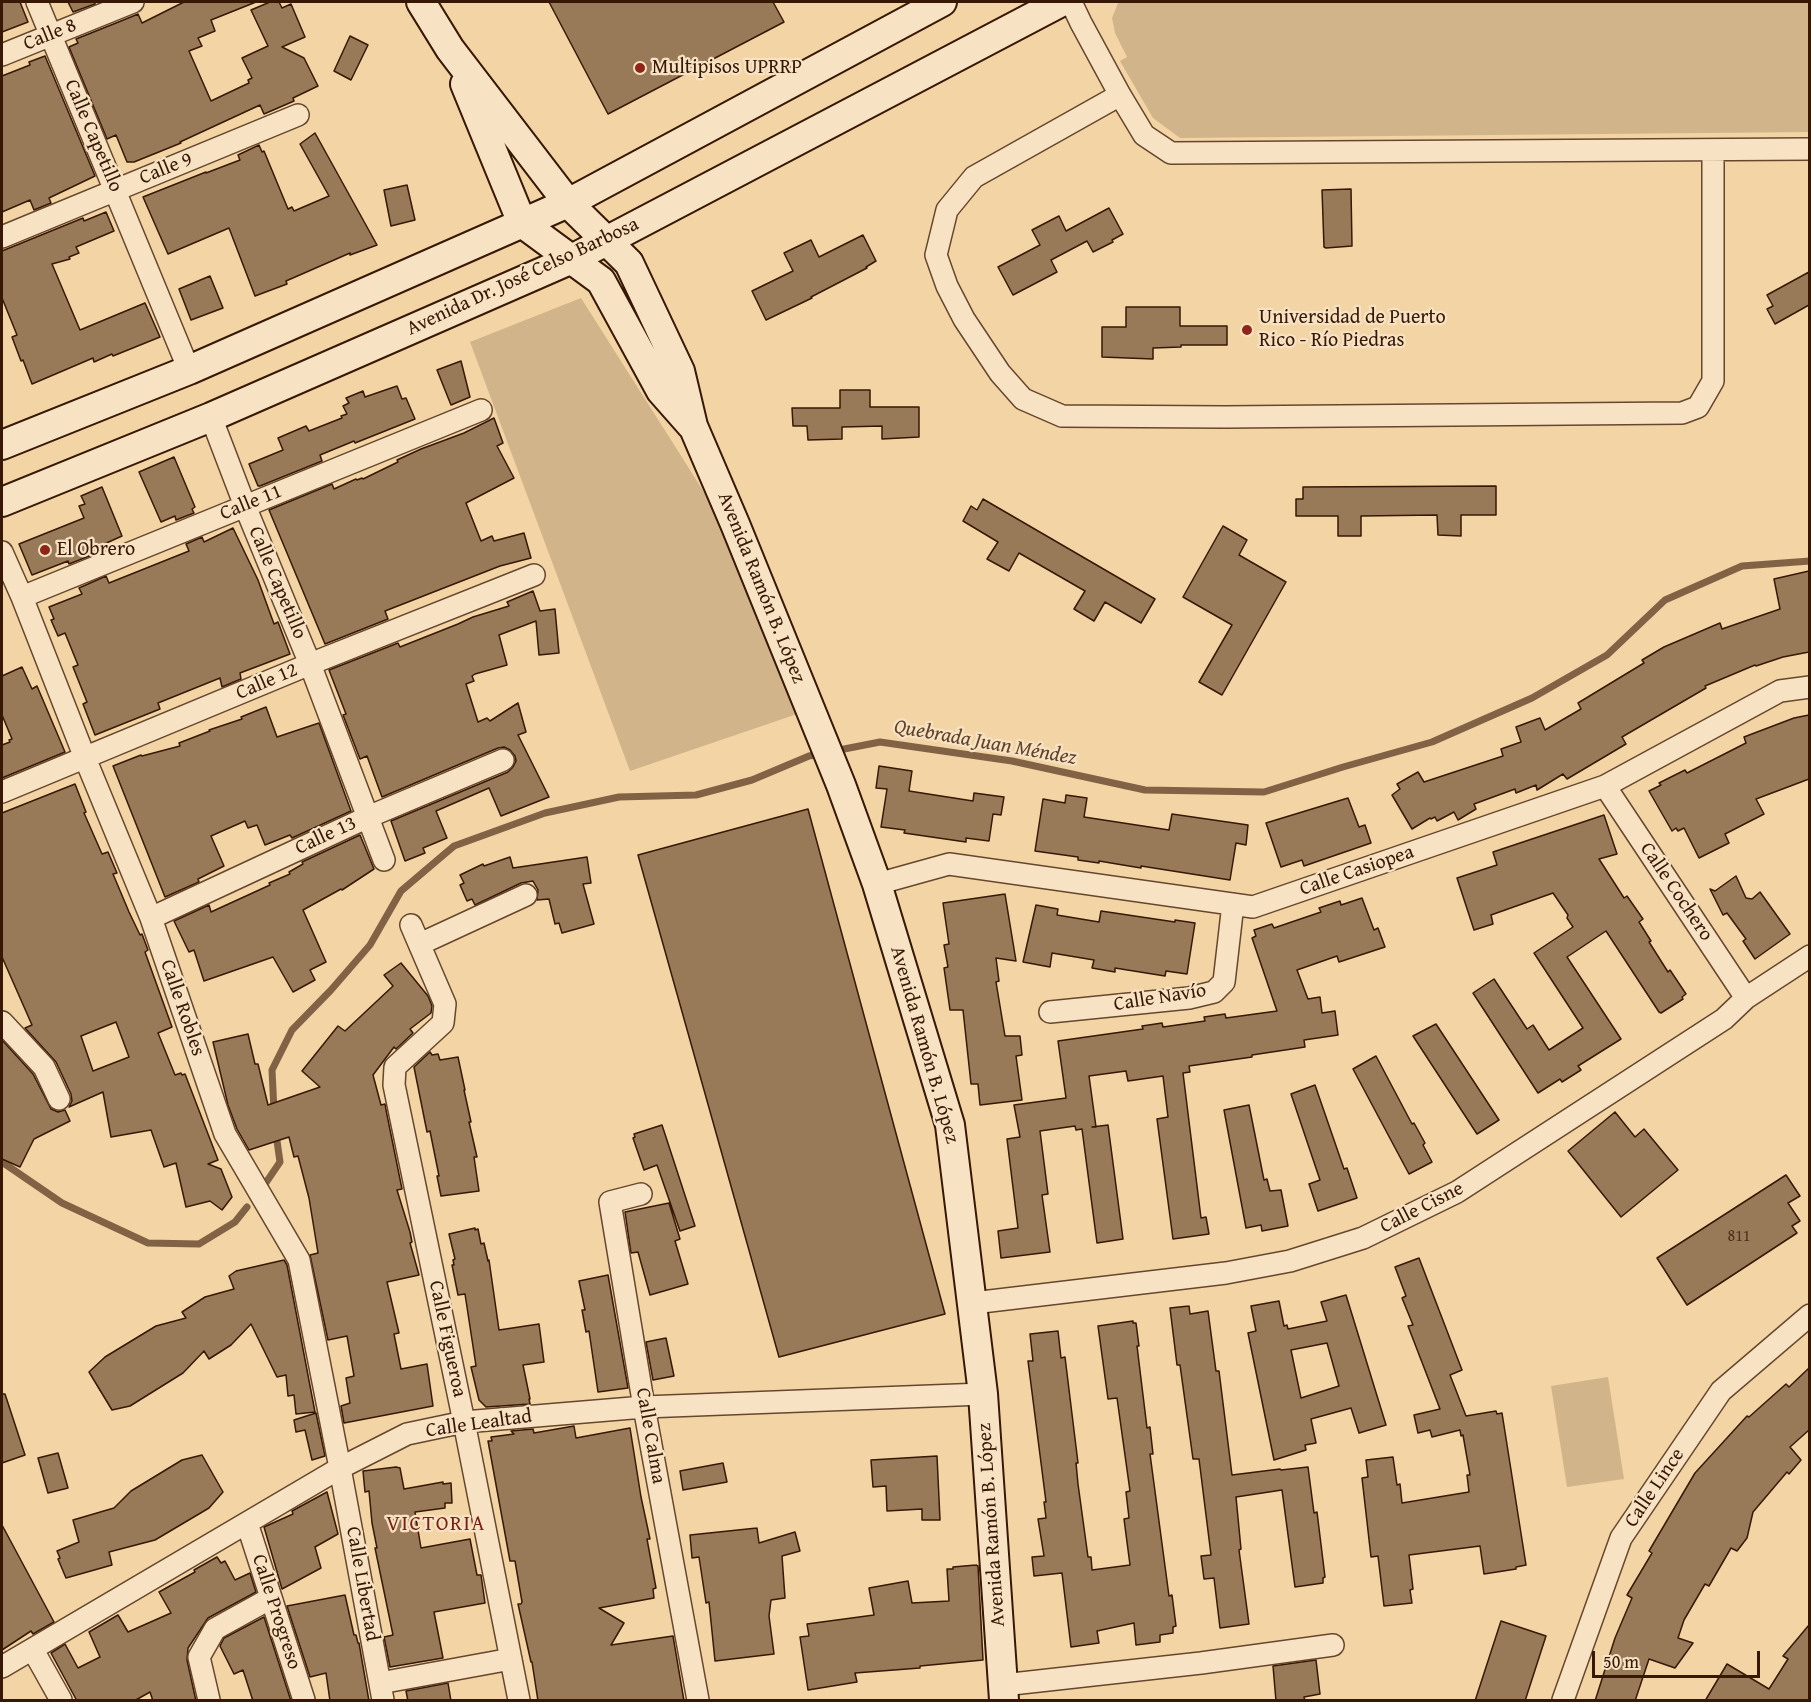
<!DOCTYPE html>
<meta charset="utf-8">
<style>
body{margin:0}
#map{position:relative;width:1811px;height:1702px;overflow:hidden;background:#f2d4a5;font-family:"Gentium Book Plus",serif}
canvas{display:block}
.frame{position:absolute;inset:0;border:3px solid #371805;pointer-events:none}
.scale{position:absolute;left:1592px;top:1651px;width:168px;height:27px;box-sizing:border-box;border:3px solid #371805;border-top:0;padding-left:8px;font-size:18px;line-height:21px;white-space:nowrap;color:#371805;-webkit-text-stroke:4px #f7e3c4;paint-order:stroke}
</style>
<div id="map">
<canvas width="1811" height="1702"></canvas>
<div class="frame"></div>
<div class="scale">50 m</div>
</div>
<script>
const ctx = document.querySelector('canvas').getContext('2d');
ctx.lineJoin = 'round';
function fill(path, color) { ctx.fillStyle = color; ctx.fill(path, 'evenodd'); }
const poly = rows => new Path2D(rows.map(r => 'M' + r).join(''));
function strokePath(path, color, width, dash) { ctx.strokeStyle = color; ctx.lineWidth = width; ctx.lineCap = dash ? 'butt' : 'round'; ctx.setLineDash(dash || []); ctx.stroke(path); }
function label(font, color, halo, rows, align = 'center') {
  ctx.font = font + ' "Gentium Book Plus",serif'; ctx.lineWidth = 4.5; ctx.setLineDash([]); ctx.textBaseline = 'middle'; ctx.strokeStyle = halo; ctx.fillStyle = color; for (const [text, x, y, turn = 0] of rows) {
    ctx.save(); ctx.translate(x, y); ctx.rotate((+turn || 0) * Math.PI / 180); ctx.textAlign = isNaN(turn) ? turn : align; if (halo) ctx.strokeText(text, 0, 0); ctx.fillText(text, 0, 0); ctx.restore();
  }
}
fill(poly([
 [1122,2,1809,2,1809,132,1180,138,1153,118,1120,61,1127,57,1115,33,1112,18,1118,3],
 [581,298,716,511,800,713,630,771,470,342],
 [1608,1377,1624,1479,1567,1487,1551,1386]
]), '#d2b48a');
strokePath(poly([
 [834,751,880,742,1012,761,1145,790,1264,792,1343,767,1432,742,1532,698,1607,655,1665,600,1742,566,1810,561],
 [274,1111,272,1070,292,1030,331,990,370,945,401,891,454,846,545,813,619,797,696,795,752,780,809,756,820,754],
 [2,1162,62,1203,148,1243,199,1244,235,1222,247,1207],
 [263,1187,280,1162,276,1134]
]), '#816245', 7);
const building = poly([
 [2,2,20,2,28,22,2,32,2,2],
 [68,2,95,2,95,4,73,12,68,2],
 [184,2,256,2,211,20,215,31,198,38,202,46,189,51,211,101,249,83,248,80,252,78,242,58,268,46,251,10,270,2,279,2,282,8,291,4,305,37,282,47,304,58,318,86,293,98,294,101,264,114,260,105,180,142,181,143,134,162,127,162,116,135,107,139,69,47,78,43,76,39,121,21,138,14,142,23,184,2],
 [549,2,773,2,784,22,608,114,549,2],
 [350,36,368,45,351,80,334,71,350,36],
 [45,56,95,176,49,198,51,203,34,210,30,200,2,212,2,76,30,65,29,62,45,56],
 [315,133,377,245,350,255,350,253,286,281,287,284,255,296,229,228,168,254,143,197,206,172,206,173,240,160,238,155,259,145,262,152,264,151,288,209,292,207,294,211,329,196,300,144,315,133],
 [407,185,415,220,391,226,384,190,407,185],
 [1351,189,1352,246,1326,248,1324,247,1322,190,1351,189],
 [1109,208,1123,234,1112,240,1113,242,1093,252,1087,241,1051,260,1057,272,1013,295,998,267,1040,245,1032,230,1059,216,1066,231,1109,208],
 [106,212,114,231,76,247,79,253,69,257,70,259,52,264,80,330,145,303,160,337,113,356,112,354,94,362,93,358,32,384,23,360,21,361,12,337,17,335,2,298,2,251,83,218,84,221,106,212],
 [863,235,876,261,866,267,867,268,811,297,812,298,766,320,752,291,793,271,784,253,811,240,819,257,863,235],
 [1809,272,1809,305,1775,324,1767,309,1773,306,1767,295,1809,272],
 [210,276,223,308,191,320,179,289,210,276],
 [1126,307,1180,307,1180,326,1227,326,1227,345,1181,345,1181,347,1153,348,1153,359,1102,357,1102,327,1126,327,1126,307],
 [461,361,470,397,451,405,437,370,461,361],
 [397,386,402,399,406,398,415,419,355,443,354,441,320,455,322,461,260,486,258,486,249,464,283,450,278,438,306,426,309,431,342,418,341,416,347,414,343,406,349,403,346,398,363,391,365,397,397,386],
 [840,390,870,390,870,407,919,407,919,437,882,439,882,426,842,427,842,439,808,440,807,426,793,426,792,408,840,408,840,390],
 [494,418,503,443,497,446,514,478,466,503,481,541,492,536,494,541,524,533,531,558,500,566,385,611,388,619,325,644,269,510,332,484,334,489,356,479,357,480,362,478,363,479,398,462,397,460,421,449,464,433,494,418],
 [174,457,195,507,192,509,194,513,176,520,175,516,161,522,139,472,174,457],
 [1496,486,1496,515,1461,515,1461,536,1438,535,1437,515,1361,516,1361,536,1338,536,1338,516,1296,516,1296,499,1303,499,1303,487,1496,486],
 [102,487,122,536,102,545,103,547,95,550,97,553,69,564,68,561,32,575,19,544,84,518,79,506,85,504,81,496,102,487],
 [983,499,1155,599,1141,623,1105,602,1094,621,1074,609,1085,591,1019,553,1009,571,987,559,998,542,963,521,971,506,977,510,983,499],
 [1223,526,1247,540,1239,555,1286,582,1222,695,1199,682,1232,625,1183,597,1223,526],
 [233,528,258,580,274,624,278,622,290,654,240,673,241,679,222,687,220,678,158,703,160,709,95,735,83,704,87,702,73,667,78,665,65,633,58,636,51,620,54,619,49,607,82,594,79,588,106,576,109,583,189,551,186,544,202,537,204,542,233,528],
 [1809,571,1809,652,1783,657,1756,666,1755,665,1705,686,1706,688,1622,737,1626,744,1567,779,1563,774,1537,790,1536,785,1516,793,1515,789,1474,804,1476,809,1458,820,1454,812,1437,821,1435,817,1431,819,1430,818,1412,829,1392,795,1400,789,1397,784,1418,772,1424,782,1503,756,1501,749,1521,742,1516,727,1540,718,1545,730,1581,709,1578,703,1644,663,1642,660,1664,647,1720,623,1722,629,1780,609,1774,579,1809,571],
 [533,591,540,611,555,609,559,653,539,655,536,621,499,635,507,665,475,674,472,676,474,681,466,684,478,722,487,718,490,721,518,703,526,732,518,735,549,797,501,816,489,788,436,811,447,838,423,848,425,853,405,861,391,821,508,772,513,767,516,761,515,756,510,750,504,747,498,748,382,797,367,756,360,759,343,715,346,714,329,670,398,643,400,647,458,624,473,617,509,606,507,602,533,591],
 [22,667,32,689,37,686,65,752,2,778,2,745,10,742,9,740,12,739,2,715,2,676,22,667],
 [266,707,277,737,319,723,351,811,292,838,290,835,265,845,257,825,248,828,245,821,211,836,224,866,198,879,199,882,165,897,113,766,141,755,142,756,180,746,179,743,210,731,209,730,242,719,241,717,266,707],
 [1809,715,1809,779,1756,799,1764,814,1725,834,1729,843,1699,858,1684,828,1678,831,1676,828,1672,831,1649,791,1661,785,1659,783,1685,770,1687,773,1746,743,1744,737,1794,718,1809,715],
 [879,766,912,771,909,791,973,801,974,793,1004,797,1001,815,993,814,989,841,966,838,966,842,904,833,905,830,881,827,887,789,876,788,879,766],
 [75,784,86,812,84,813,102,854,108,852,117,873,113,874,129,912,140,935,142,934,148,950,145,952,172,1027,158,1033,175,1075,181,1073,182,1075,185,1074,218,1160,208,1164,221,1169,232,1197,222,1210,210,1201,186,1207,176,1163,164,1167,151,1130,111,1137,103,1092,69,1107,72,1101,71,1094,56,1062,25,1028,32,1025,2,957,2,813,75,784],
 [116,1022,129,1057,93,1071,81,1036,116,1022],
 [1066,795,1087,798,1084,817,1169,830,1172,814,1248,825,1246,845,1236,843,1230,880,1141,866,1141,868,1099,861,1099,863,1078,860,1078,857,1035,851,1043,799,1065,803,1066,795],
 [1348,798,1359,827,1365,825,1371,843,1304,866,1302,860,1281,867,1266,823,1348,798],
 [808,809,945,1314,779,1357,638,855,808,809],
 [1604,815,1617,854,1599,859,1624,898,1627,896,1643,919,1639,922,1651,941,1649,942,1668,972,1670,970,1686,994,1682,997,1683,999,1661,1013,1659,1012,1606,931,1567,957,1621,1039,1578,1066,1581,1070,1562,1082,1560,1079,1538,1093,1473,993,1494,979,1527,1029,1533,1025,1549,1050,1583,1028,1534,953,1573,927,1567,918,1568,915,1553,893,1491,915,1493,924,1474,930,1457,878,1497,865,1493,852,1604,815],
 [360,835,374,869,342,890,341,889,303,910,326,962,310,970,315,980,293,992,273,957,204,981,194,950,189,952,174,921,209,905,211,912,270,885,269,883,290,874,289,872,303,864,302,862,360,835],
 [510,857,513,868,587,857,591,883,583,884,594,924,562,933,559,923,555,924,549,899,537,900,538,890,533,881,521,883,475,905,472,899,467,901,460,885,464,883,460,875,483,864,484,866,510,857],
 [1736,876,1746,898,1752,899,1760,892,1790,934,1755,959,1743,941,1746,939,1727,913,1723,915,1710,889,1715,891,1736,876],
 [1005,894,1016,961,996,958,999,981,996,982,1005,1036,1020,1036,1022,1055,1016,1056,1022,1100,980,1105,978,1084,971,1084,963,1010,950,1010,944,968,948,967,944,945,949,944,943,903,1005,894],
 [1362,898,1374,930,1378,928,1385,947,1339,962,1337,956,1297,970,1308,999,1320,997,1322,1013,1335,1011,1338,1035,1304,1040,1305,1047,1252,1055,1252,1057,1189,1066,1190,1072,1183,1073,1201,1218,1206,1217,1209,1234,1173,1239,1157,1119,1168,1117,1163,1076,1128,1081,1126,1071,1089,1076,1096,1127,1092,1127,1108,1125,1123,1239,1097,1243,1082,1129,1076,1130,1075,1126,1040,1131,1048,1194,1042,1195,1050,1252,1001,1258,998,1231,1018,1228,1007,1139,1020,1137,1014,1105,1066,1098,1058,1041,1143,1029,1142,1026,1162,1023,1163,1027,1205,1021,1204,1017,1225,1014,1226,1018,1277,1011,1252,938,1256,936,1254,930,1272,924,1274,928,1321,912,1319,908,1340,901,1341,905,1362,898],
 [1036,905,1058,909,1057,915,1099,922,1101,911,1175,922,1175,920,1195,923,1187,974,1166,971,1165,976,1115,968,1115,972,1092,968,1094,960,1052,953,1050,967,1023,962,1036,905],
 [401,963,428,996,432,1006,431,1013,410,1029,413,1033,396,1049,394,1047,373,1075,381,1105,385,1104,386,1110,402,1189,397,1190,410,1232,412,1242,410,1243,419,1275,387,1282,399,1333,394,1334,401,1369,427,1364,433,1406,344,1423,341,1406,350,1403,346,1378,354,1376,347,1336,328,1340,310,1255,318,1253,309,1198,298,1156,294,1157,289,1137,249,1150,237,1129,228,1105,213,1042,248,1034,255,1064,258,1064,268,1105,320,1087,302,1071,338,1026,345,1031,393,986,384,975,401,963],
 [1436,1024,1499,1120,1477,1134,1413,1036,1436,1024],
 [2,1040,33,1074,51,1109,58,1112,65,1110,70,1121,34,1139,20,1167,2,1159,2,1040],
 [430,1052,432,1055,438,1054,440,1060,458,1057,465,1090,464,1090,471,1122,469,1122,477,1157,474,1157,479,1191,441,1196,437,1176,439,1176,430,1131,427,1132,414,1067,430,1052],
 [1376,1056,1412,1124,1414,1123,1425,1143,1423,1145,1432,1162,1409,1174,1353,1069,1376,1056],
 [1315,1085,1344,1169,1347,1168,1357,1198,1318,1211,1309,1184,1320,1180,1291,1094,1315,1085],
 [1249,1105,1264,1180,1267,1179,1270,1191,1281,1190,1288,1226,1262,1231,1261,1225,1246,1228,1224,1110,1249,1105],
 [1615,1112,1635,1137,1644,1129,1678,1170,1621,1217,1568,1151,1615,1112],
 [662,1125,695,1226,680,1231,657,1165,644,1170,633,1138,635,1137,634,1134,662,1125],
 [1786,1175,1800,1196,1788,1203,1800,1221,1792,1226,1797,1233,1687,1305,1657,1258,1786,1175],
 [669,1203,680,1239,675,1241,688,1284,650,1295,638,1252,631,1253,625,1212,669,1203],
 [475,1228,475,1230,478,1229,481,1244,484,1243,488,1261,489,1260,499,1330,539,1324,544,1362,523,1365,530,1399,529,1399,530,1404,486,1407,479,1400,471,1367,476,1366,465,1294,458,1295,452,1265,454,1265,453,1260,455,1259,449,1234,475,1228],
 [1419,1258,1462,1370,1450,1375,1466,1416,1496,1411,1497,1414,1502,1413,1526,1565,1516,1567,1516,1569,1484,1574,1480,1546,1409,1555,1413,1589,1410,1590,1412,1603,1384,1606,1378,1556,1371,1557,1362,1478,1368,1477,1366,1460,1393,1457,1397,1485,1400,1484,1402,1503,1469,1492,1467,1475,1470,1475,1463,1435,1461,1436,1460,1430,1432,1437,1430,1430,1418,1433,1414,1415,1440,1409,1408,1326,1413,1325,1402,1298,1406,1296,1395,1267,1419,1258],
 [284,1260,287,1265,315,1412,296,1414,294,1395,288,1396,286,1375,277,1377,251,1324,231,1345,209,1359,204,1351,183,1373,130,1406,112,1410,89,1372,105,1357,156,1326,186,1318,182,1312,205,1297,234,1289,229,1276,236,1271,284,1260],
 [608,1275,628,1388,598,1392,589,1331,586,1332,582,1310,585,1310,579,1281,608,1275],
 [1346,1295,1386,1425,1359,1433,1351,1408,1311,1419,1316,1443,1305,1445,1306,1450,1274,1460,1248,1333,1256,1331,1251,1306,1279,1301,1284,1326,1287,1325,1288,1329,1327,1321,1321,1302,1346,1295],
 [1327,1343,1339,1386,1301,1398,1291,1350,1327,1343],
 [1189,1306,1190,1314,1208,1311,1216,1371,1219,1371,1232,1475,1280,1469,1281,1470,1308,1467,1314,1513,1317,1512,1325,1577,1323,1578,1323,1583,1295,1587,1282,1490,1236,1497,1241,1549,1239,1550,1249,1624,1220,1628,1214,1578,1204,1579,1201,1556,1211,1555,1199,1459,1193,1459,1180,1365,1177,1365,1170,1308,1189,1306],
 [1133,1321,1133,1323,1136,1323,1139,1346,1137,1346,1147,1428,1150,1427,1153,1454,1150,1454,1169,1596,1172,1595,1176,1626,1173,1627,1173,1633,1160,1635,1160,1642,1136,1645,1134,1623,1097,1631,1099,1643,1071,1647,1062,1573,1034,1576,1032,1557,1044,1556,1038,1519,1046,1518,1044,1502,1046,1502,1028,1361,1033,1361,1030,1334,1058,1331,1061,1358,1065,1357,1078,1463,1076,1463,1078,1484,1088,1557,1091,1557,1092,1570,1130,1565,1124,1519,1129,1518,1126,1492,1130,1491,1117,1398,1108,1399,1098,1326,1133,1321],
 [666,1338,674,1376,653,1380,646,1342,666,1338],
 [1809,1368,1809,1430,1790,1447,1801,1460,1789,1474,1787,1472,1753,1512,1747,1538,1737,1551,1731,1548,1709,1586,1705,1584,1684,1620,1678,1638,1693,1643,1675,1668,1649,1659,1635,1701,1595,1701,1615,1638,1632,1598,1627,1595,1652,1553,1649,1551,1695,1473,1747,1416,1749,1417,1786,1384,1789,1387,1809,1368],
 [2,1394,5,1394,25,1455,2,1463,2,1394],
 [316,1413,325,1456,312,1460,305,1430,296,1432,294,1420,316,1413],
 [574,1426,576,1438,630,1428,641,1497,650,1539,647,1539,656,1588,653,1589,654,1598,599,1608,624,1623,611,1645,673,1636,684,1701,538,1701,532,1662,531,1662,518,1604,521,1604,522,1602,515,1561,510,1561,488,1441,492,1441,491,1437,514,1434,511,1431,533,1429,534,1433,574,1426],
 [58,1453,68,1488,48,1493,38,1458,58,1453],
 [202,1455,223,1492,209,1508,155,1540,109,1552,112,1565,66,1578,58,1559,60,1558,57,1551,79,1542,73,1520,114,1508,131,1491,182,1460,202,1455],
 [937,1456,940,1520,922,1520,922,1509,887,1511,886,1486,873,1487,871,1460,937,1456],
 [723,1463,727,1482,683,1490,680,1471,723,1463],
 [396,1467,400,1468,404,1489,443,1482,443,1484,451,1483,452,1503,445,1503,445,1508,415,1512,421,1548,470,1539,477,1575,481,1575,485,1603,434,1612,443,1658,390,1667,384,1637,393,1635,375,1548,377,1548,372,1523,369,1491,365,1492,363,1471,396,1467],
 [327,1492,338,1534,315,1547,321,1568,282,1589,264,1527,293,1514,292,1511,327,1492],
 [2,1525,54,1622,33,1634,31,1631,2,1650,2,1525],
 [757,1528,759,1543,795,1532,800,1551,782,1556,785,1598,771,1600,769,1616,774,1654,715,1661,709,1602,706,1603,699,1557,692,1558,690,1535,757,1528],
 [217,1557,221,1563,225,1561,235,1580,250,1573,256,1592,208,1618,188,1648,187,1660,196,1701,153,1701,150,1692,134,1701,77,1701,51,1653,65,1644,78,1668,100,1657,89,1632,118,1615,128,1632,171,1613,159,1592,195,1572,194,1570,217,1557],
 [976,1565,978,1566,983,1660,920,1666,920,1668,855,1673,857,1682,808,1690,800,1637,809,1636,807,1624,874,1615,869,1588,908,1581,912,1603,949,1601,947,1569,953,1569,953,1567,976,1565],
 [345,1595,354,1635,356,1635,358,1643,359,1643,369,1701,330,1701,326,1673,310,1677,287,1606,345,1595],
 [264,1617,291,1701,253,1701,243,1670,234,1674,220,1646,224,1638,264,1617],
 [1501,1621,1546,1636,1525,1701,1475,1701,1501,1621],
 [1809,1625,1809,1701,1705,1701,1727,1664,1769,1689,1788,1659,1783,1656,1809,1625],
 [1316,1660,1320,1694,1304,1697,1305,1701,1276,1701,1273,1666,1316,1660],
 [448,1683,451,1701,408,1701,406,1691,448,1683]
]);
fill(building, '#987a58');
strokePath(building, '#371805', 1.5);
const street = poly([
 [37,2,189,370],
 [1071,2,1081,23,1120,95,1144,135,1171,153,1810,149],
 [2,55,133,2],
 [1120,95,974,177,947,210,936,255,947,286,964,319,1000,373,1023,399,1062,416,1225,417,1682,413,1698,407,1713,381,1713,150],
 [2,237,298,115],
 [211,417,245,506,310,664,384,860],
 [2,552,22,597,85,758,151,918,225,1134,299,1260,340,1468,383,1700],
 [22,597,481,410],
 [1605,786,1746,998],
 [2,792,310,664,534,575],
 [877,884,949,864,1253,907,1605,786,1780,691,1810,687],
 [151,918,368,817,503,760],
 [411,925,445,1004,443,1023,395,1067,394,1085,464,1422,519,1700],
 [420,944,526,895],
 [1050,1012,1189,998,1214,992,1224,982,1233,904],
 [2,1022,44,1067,59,1099],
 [641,1194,610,1202,644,1407,698,1700],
 [973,1303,1226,1273,1290,1261,1363,1238,1457,1192,1724,1019,1746,998,1810,956],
 [247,1523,304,1700],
 [33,1650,61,1700],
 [2,1667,340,1468,407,1434,464,1422,644,1407,983,1394],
 [380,1683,511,1659],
 [1003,1685,1201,1663,1333,1645],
 [209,1700,199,1657,215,1629,271,1598],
 [1563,1700,1621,1538,1721,1391,1810,1315]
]);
const secondary = poly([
 [421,2,450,49,568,203,629,263,680,371,693,426,735,524,841,785,877,884,950,1125,983,1394,1004,1700],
 [465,84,522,223,601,281,661,391,691,425],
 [2,445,189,370,568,203,942,2],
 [2,502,211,417,572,259,1061,2]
]);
strokePath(street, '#66472d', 24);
strokePath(secondary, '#371805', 32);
strokePath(street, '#f7e3c4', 21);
strokePath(secondary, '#f7e3c4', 28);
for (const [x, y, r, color] of [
 [640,68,6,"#8f2418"],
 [1247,330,6,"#8f2418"],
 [45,550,6,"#8f2418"]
]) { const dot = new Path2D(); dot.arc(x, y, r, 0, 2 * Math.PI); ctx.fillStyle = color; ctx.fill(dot); strokePath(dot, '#f7e3c4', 2); }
label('16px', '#4f301a', null, [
 ["811",1739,1237]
]);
label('20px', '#371805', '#f7e3c4', [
 ["Calle 8",50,35,-22],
 ["Calle Capetillo",93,136,67],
 ["Calle 9",166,169,-22],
 ["Avenida Dr. José Celso Barbosa",523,277,-25],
 ["Calle 11",251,503,-22],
 ["Calle Capetillo",277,583,67],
 ["Avenida Ramón B. López",761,588,68],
 ["Calle 12",267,682,-23],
 ["Calle 13",326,836,-25],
 ["Calle Casiopea",1357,871,-19],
 ["Calle Cochero",1676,892,56],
 ["Calle Navío",1160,998,-9],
 ["Calle Robles",182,1008,71],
 ["Avenida Ramón B. López",924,1045,74],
 ["Calle Cisne",1422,1208,-27],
 ["Calle Figueroa",447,1339,78],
 ["Calle Lealtad",479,1424,-8],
 ["Calle Calma",650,1436,80],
 ["Calle Lince",1655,1488,-56],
 ["Avenida Ramón B. López",992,1525,-94],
 ["Calle Libertad",362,1584,80],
 ["Calle Progreso",276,1612,72]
]);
label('20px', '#371805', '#f7e3c4', [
 ["Multipisos UPRRP",652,68],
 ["Universidad de Puerto",1259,318],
 ["Rico - Río Piedras",1259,341],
 ["El Obrero",57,550]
], 'left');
label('italic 21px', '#62432a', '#f7e3c4', [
 ["Quebrada Juan Méndez",985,743,10]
]);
ctx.letterSpacing = '1.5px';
label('21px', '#7a1f14', '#f7e3c4', [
 ["VICTORIA",436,1525]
]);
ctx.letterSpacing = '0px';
</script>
